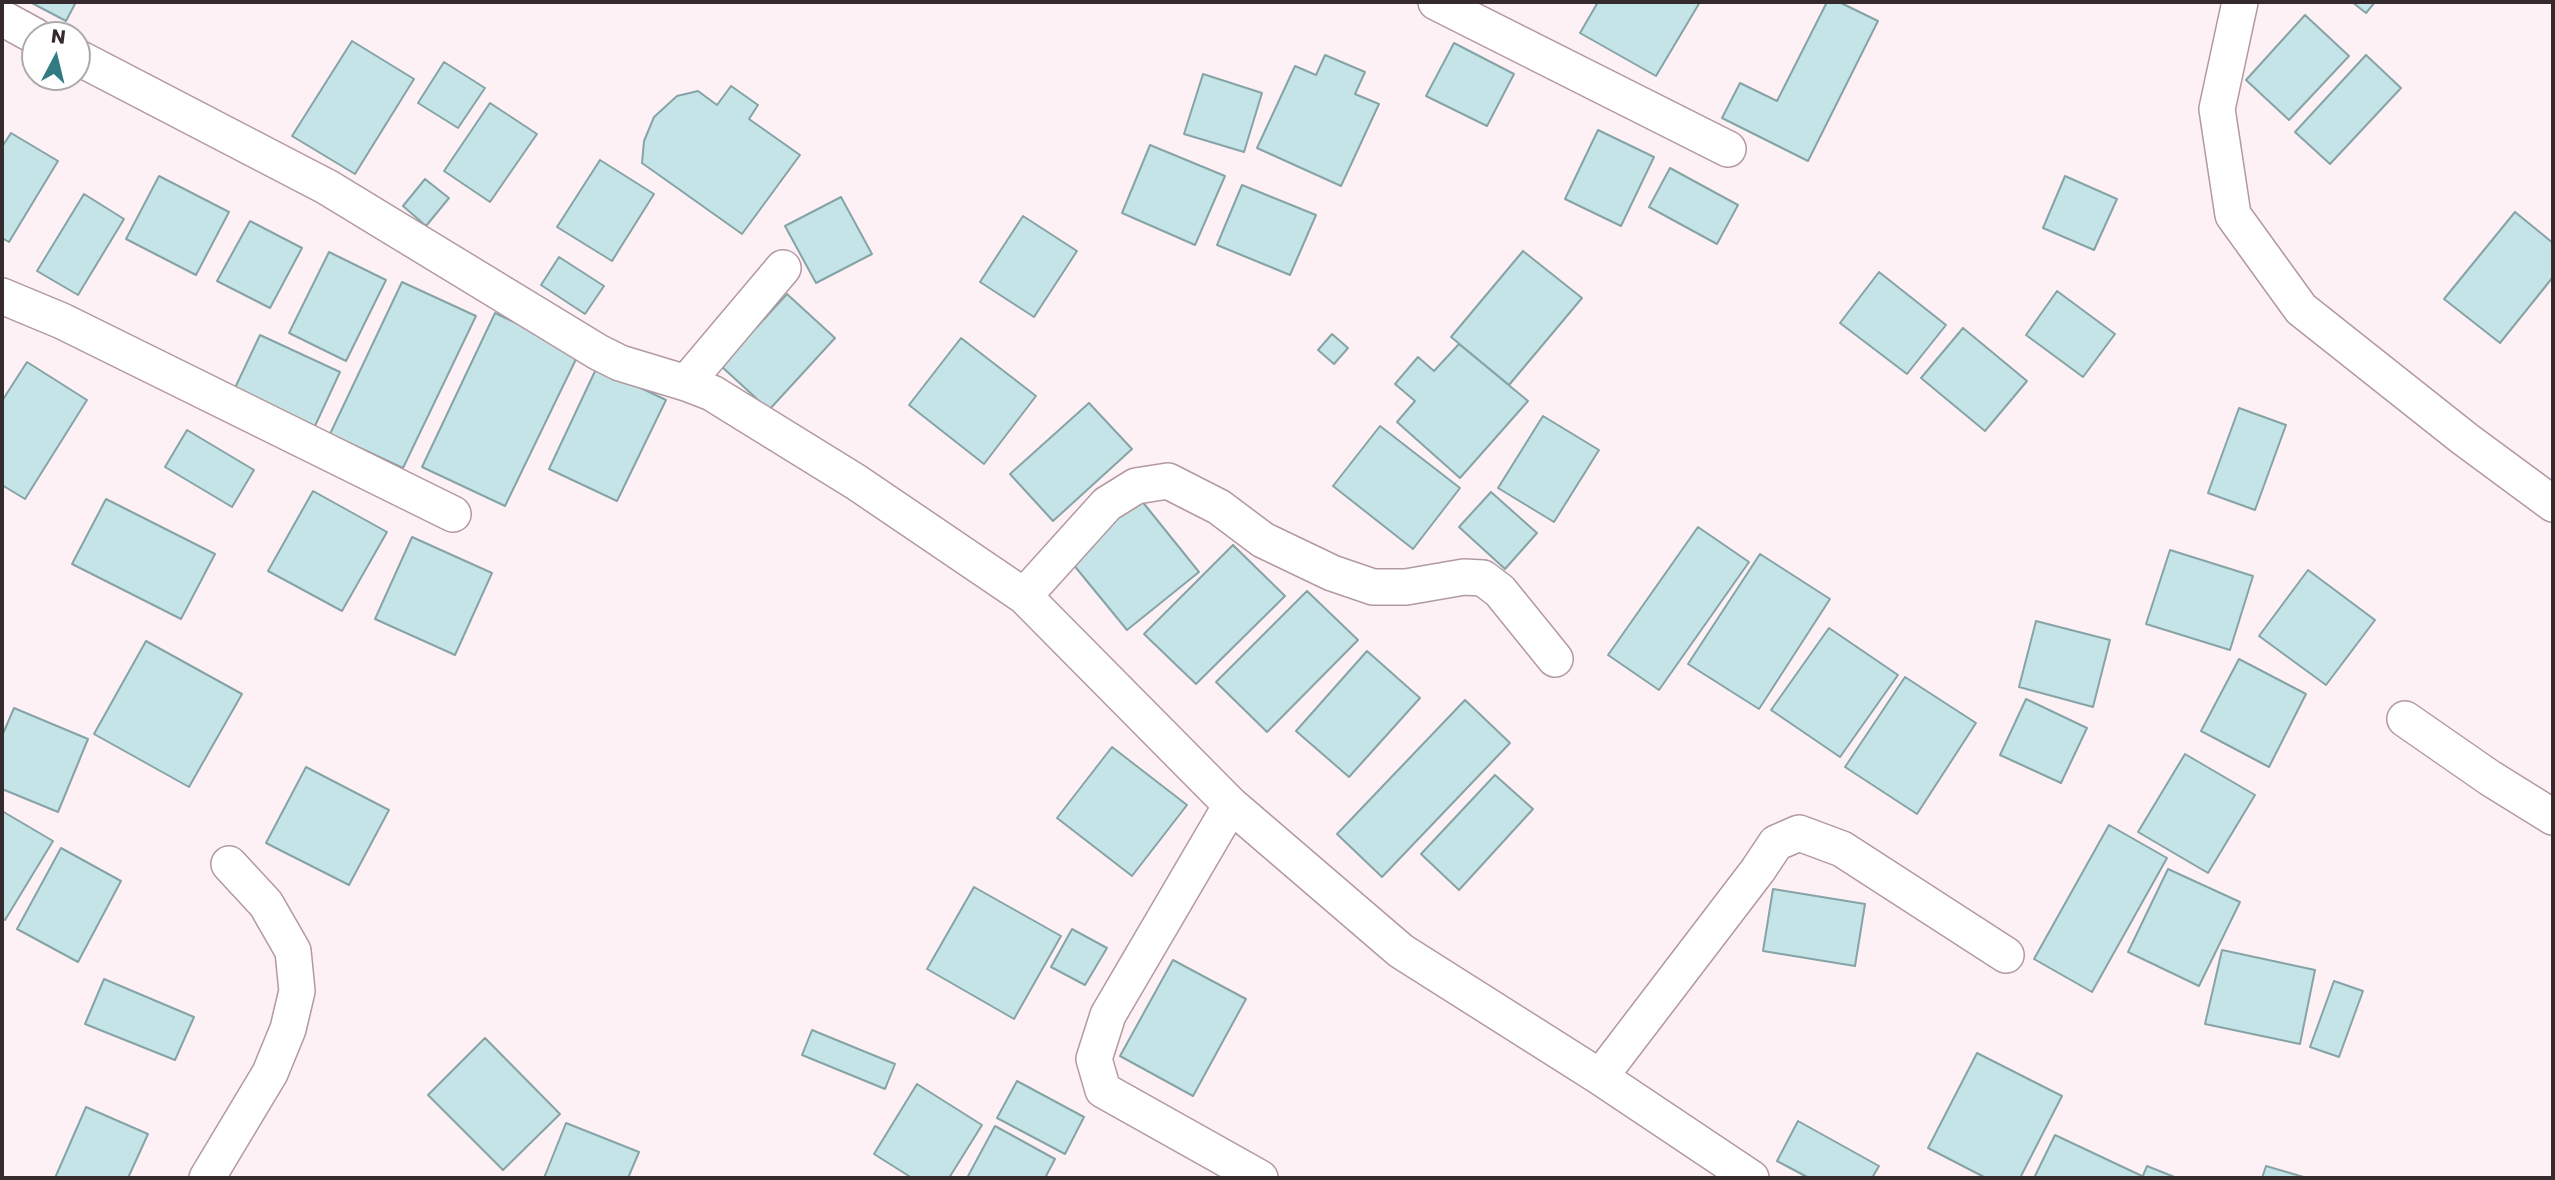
<!DOCTYPE html>
<style>
body{margin:0}
#map{position:relative;width:2555px;height:1180px;overflow:hidden;background:#fdf1f5;font-family:Poppins,sans-serif}
canvas{display:block}
.frame{position:absolute;inset:0;border:4px solid #352b2e;pointer-events:none}
.north{position:absolute;left:21px;top:21px;width:70px;height:70px;box-sizing:border-box;background:#fff;border:2px solid #aeaaab;border-radius:50%;rotate:7deg;font-size:19px;font-weight:700;line-height:28px;text-align:center;color:#352b2e}
.north::after{content:'';display:block;margin:auto;width:24px;height:32px;background:#327b83;clip-path:polygon(50% 0,100% 100%,50% 72%,0 100%)}
</style>
<div id="map">
<canvas width="2555" height="1180"></canvas>
<div class="frame"></div>
<div class="north">N</div>
</div>
<script>
const ctx = document.querySelector('canvas').getContext('2d');
ctx.lineJoin = 'round';
function fill(path, color) { ctx.fillStyle = color; ctx.fill(path, 'evenodd'); }
const poly = rows => new Path2D(rows.map(r => 'M' + r).join(''));
function strokePath(path, color, width, dash) { ctx.strokeStyle = color; ctx.lineWidth = width; ctx.lineCap = dash ? 'butt' : 'round'; ctx.setLineDash(dash || []); ctx.stroke(path); }
const building = poly([
 [30,2,76,2,66,21,30,2],
 [1598,2,1700,2,1656,76,1580,33,1598,2],
 [1827,2,1839,2,1878,21,1808,161,1722,118,1740,83,1777,101,1827,2],
 [2352,2,2375,2,2366,13,2352,2],
 [2305,15,2349,56,2289,120,2246,80,2305,15],
 [352,41,414,79,355,174,292,136,352,41],
 [1454,43,1514,74,1487,126,1426,96,1454,43],
 [1325,55,1365,72,1355,94,1379,104,1341,186,1257,148,1295,66,1316,75,1325,55],
 [2366,55,2401,88,2330,164,2295,132,2366,55],
 [444,62,485,88,458,128,418,103,444,62],
 [1203,74,1262,93,1244,152,1184,134,1203,74],
 [731,86,758,105,749,119,800,155,742,234,642,163,644,141,654,117,677,96,698,91,717,105,731,86],
 [490,103,537,134,490,202,444,171,490,103],
 [1598,130,1654,157,1621,226,1565,199,1598,130],
 [11,133,58,161,9,242,2,238,2,147,11,133],
 [1150,145,1225,176,1195,245,1122,213,1150,145],
 [600,160,654,194,612,261,557,227,600,160],
 [1670,168,1738,205,1717,244,1649,207,1670,168],
 [159,176,229,212,196,275,126,239,159,176],
 [2065,176,2117,199,2094,250,2043,228,2065,176],
 [425,179,449,198,426,226,403,206,425,179],
 [1242,185,1316,215,1290,275,1217,245,1242,185],
 [84,194,124,219,78,295,37,271,84,194],
 [841,197,872,254,816,283,785,226,841,197],
 [2515,212,2553,243,2553,277,2500,343,2444,299,2515,212],
 [1023,216,1077,251,1034,317,980,282,1023,216],
 [250,221,302,248,270,308,217,281,250,221],
 [1523,251,1582,298,1509,385,1451,337,1523,251],
 [329,252,386,280,346,361,289,333,329,252],
 [559,257,604,286,585,314,541,285,559,257],
 [1879,272,1946,325,1907,374,1840,323,1879,272],
 [402,282,476,316,403,468,330,434,402,282],
 [2057,291,2115,334,2083,377,2026,335,2057,291],
 [787,294,835,338,769,410,721,366,787,294],
 [495,313,579,353,505,506,422,467,495,313],
 [1963,328,2027,381,1985,431,1921,378,1963,328],
 [1332,334,1348,348,1334,364,1318,350,1332,334],
 [260,335,340,372,314,428,234,390,260,335],
 [961,338,1036,396,984,464,909,405,961,338],
 [1459,344,1528,401,1460,478,1397,422,1415,401,1395,384,1418,357,1434,371,1459,344],
 [27,362,87,400,25,499,2,485,2,401,27,362],
 [597,367,666,400,617,501,549,469,597,367],
 [1089,403,1132,449,1053,521,1010,474,1089,403],
 [2239,408,2286,425,2255,510,2208,493,2239,408],
 [1543,416,1599,450,1554,522,1498,488,1543,416],
 [1380,426,1460,488,1413,549,1333,486,1380,426],
 [187,430,254,470,232,507,165,467,187,430],
 [313,491,387,532,342,611,268,571,313,491],
 [1491,492,1537,533,1505,569,1459,527,1491,492],
 [106,499,215,554,181,619,72,564,106,499],
 [1141,500,1199,572,1127,630,1068,558,1141,500],
 [1698,527,1749,562,1659,690,1608,655,1698,527],
 [412,537,492,573,455,655,375,619,412,537],
 [1233,545,1285,596,1196,684,1144,634,1233,545],
 [2170,550,2253,576,2230,650,2146,624,2170,550],
 [1760,554,1830,599,1759,709,1688,664,1760,554],
 [2308,570,2375,620,2326,685,2259,636,2308,570],
 [1307,591,1358,640,1267,732,1216,682,1307,591],
 [2036,621,2110,640,2093,707,2019,687,2036,621],
 [1829,628,1898,675,1840,757,1771,710,1829,628],
 [146,641,242,694,189,787,94,734,146,641],
 [1367,651,1420,698,1349,777,1296,731,1367,651],
 [2239,659,2306,694,2269,767,2201,731,2239,659],
 [1905,677,1976,723,1917,814,1845,767,1905,677],
 [2026,699,2087,728,2061,783,2000,755,2026,699],
 [1465,700,1510,743,1382,877,1337,834,1465,700],
 [14,708,88,739,58,812,2,789,2,736,14,708],
 [1112,747,1187,805,1132,876,1057,818,1112,747],
 [2185,754,2255,795,2208,873,2138,832,2185,754],
 [306,767,389,810,349,885,266,843,306,767],
 [1495,775,1533,809,1459,890,1421,854,1495,775],
 [2,811,53,841,5,920,2,918,2,811],
 [2109,825,2167,858,2092,992,2034,959,2109,825],
 [61,848,121,881,78,962,17,929,61,848],
 [2168,869,2240,902,2199,986,2128,952,2168,869],
 [974,887,1061,936,1014,1019,927,969,974,887],
 [1773,889,1865,904,1855,966,1763,951,1773,889],
 [1072,929,1107,948,1085,985,1051,967,1072,929],
 [2222,950,2315,970,2300,1044,2205,1024,2222,950],
 [1173,960,1246,999,1193,1096,1120,1056,1173,960],
 [104,979,194,1017,175,1060,85,1024,104,979],
 [2334,981,2363,991,2339,1057,2310,1047,2334,981],
 [812,1030,895,1064,885,1089,802,1055,812,1030],
 [485,1038,560,1114,503,1170,428,1095,485,1038],
 [1977,1053,2062,1096,2020,1178,1986,1178,1928,1148,1977,1053],
 [1017,1081,1084,1117,1065,1154,997,1118,1017,1081],
 [917,1084,982,1125,949,1178,912,1178,874,1154,917,1084],
 [86,1107,148,1134,128,1178,55,1178,86,1107],
 [1798,1121,1879,1166,1872,1178,1809,1178,1777,1161,1798,1121],
 [566,1123,639,1152,628,1178,544,1178,566,1123],
 [995,1126,1055,1159,1045,1178,967,1178,995,1126],
 [2055,1135,2142,1176,2141,1178,2034,1178,2055,1135],
 [2147,1166,2177,1178,2142,1178,2147,1166],
 [2266,1166,2307,1178,2262,1178,2266,1166]
]);
fill(building, '#c5e4e7');
strokePath(building, '#86a3a6', 2);
const minor = poly([
 [1436,2,1728,149],
 [2240,2,2217,109,2233,215,2301,309,2465,439,2553,504],
 [2,18,35,36],
 [77,57,327,187,598,352,620,363,686,383,712,393,856,482,1024,596,1231,805,1401,951,1600,1077,1758,870,1776,843,1799,833,1842,849,2006,955],
 [2,296,62,321,453,514],
 [686,383,783,268],
 [1024,596,1107,504,1136,486,1168,481,1219,507,1263,540,1332,573,1373,587,1406,587,1464,577,1483,578,1500,591,1555,659],
 [2405,719,2490,778,2553,817],
 [1231,805,1108,1015,1094,1059,1103,1090,1260,1178],
 [1600,1077,1751,1178],
 [207,1178,270,1073,288,1029,297,991,293,951,266,904,229,864]
]);
strokePath(minor, '#b399a1', 38);
strokePath(minor, '#fff', 35);
</script>
